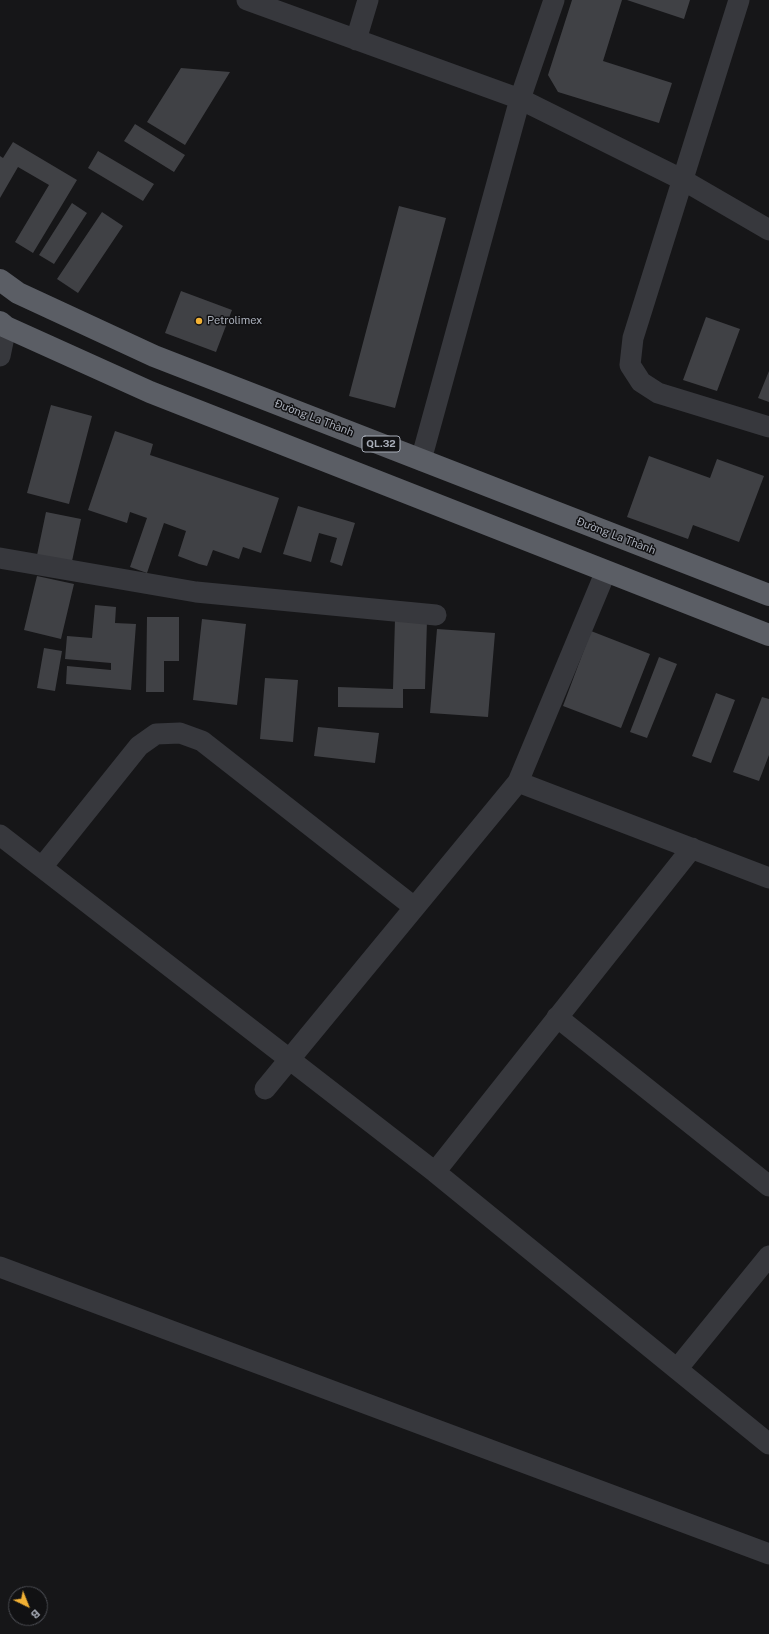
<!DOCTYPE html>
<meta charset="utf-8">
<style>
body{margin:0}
#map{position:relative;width:769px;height:1634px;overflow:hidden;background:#161618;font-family:"Public Sans",sans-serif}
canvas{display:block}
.north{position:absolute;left:8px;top:1586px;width:40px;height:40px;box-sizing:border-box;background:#111113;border:1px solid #4d4f55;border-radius:50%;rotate:137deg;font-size:11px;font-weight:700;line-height:16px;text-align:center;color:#a8adb8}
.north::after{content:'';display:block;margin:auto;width:14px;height:18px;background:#f2b134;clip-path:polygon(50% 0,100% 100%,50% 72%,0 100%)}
</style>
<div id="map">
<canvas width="769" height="1634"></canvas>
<div class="north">B</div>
</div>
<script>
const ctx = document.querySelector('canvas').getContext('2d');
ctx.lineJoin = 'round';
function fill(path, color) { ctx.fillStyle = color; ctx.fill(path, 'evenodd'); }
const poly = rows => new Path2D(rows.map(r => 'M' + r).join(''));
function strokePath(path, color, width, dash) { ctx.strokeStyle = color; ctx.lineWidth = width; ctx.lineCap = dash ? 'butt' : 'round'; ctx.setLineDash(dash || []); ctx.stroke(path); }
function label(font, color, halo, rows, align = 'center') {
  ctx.font = font + ' "Public Sans",sans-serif'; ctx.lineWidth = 3; ctx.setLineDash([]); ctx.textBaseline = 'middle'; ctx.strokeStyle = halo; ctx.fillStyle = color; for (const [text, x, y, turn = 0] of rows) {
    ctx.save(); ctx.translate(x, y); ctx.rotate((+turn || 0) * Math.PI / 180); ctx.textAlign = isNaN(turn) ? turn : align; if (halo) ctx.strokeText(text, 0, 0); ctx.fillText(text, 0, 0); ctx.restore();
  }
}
fill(poly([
 [572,0,622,0,603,61,672,83,659,123,558,92,548,75],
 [627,0,690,0,684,19],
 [181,68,230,72,185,145,147,122],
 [135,124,185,155,174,172,124,141],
 [13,142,77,180,33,253,15,242,49,185,18,167,0,198,0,156,3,158],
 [98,151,154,184,143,201,88,168],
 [72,203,87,213,54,264,39,255],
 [399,206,446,218,395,408,349,396],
 [102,212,123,226,78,293,57,279],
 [181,291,232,310,216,352,165,333],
 [706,317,740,329,717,391,683,380],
 [769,371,769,402,758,398],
 [51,405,92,416,69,504,27,493],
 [115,431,153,444,150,455,279,498,261,553,243,547,239,559,213,550,207,566,199,564,178,556,186,531,164,523,147,573,130,567,147,518,130,512,127,523,88,510],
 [649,456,710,478,717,459,764,476,739,542,693,525,688,539,627,517],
 [298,506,355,523,342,566,330,562,337,538,319,533,311,562,283,554],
 [46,512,81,519,71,566,36,560],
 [37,576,74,584,61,639,24,630],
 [95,605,116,607,115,623,136,624,131,690,66,684,67,666,111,670,111,663,65,659,67,636,92,638],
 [147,617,179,617,179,661,164,661,164,692,146,692],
 [202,619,246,624,237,705,193,700],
 [395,619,427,620,425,689,403,689,403,708,338,707,338,687,393,689],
 [437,629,495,633,488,717,430,713],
 [591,631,650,654,621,728,563,706],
 [44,648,62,651,55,691,37,688],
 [659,657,677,664,647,738,630,732],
 [265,678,298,680,293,742,260,739],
 [716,693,735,700,711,763,692,756],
 [762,697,769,699,769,755,759,781,733,772],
 [318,727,379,733,375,763,314,756]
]), '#404145');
strokePath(poly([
 [247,0,520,99,683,180,769,230],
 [739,0,633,338,630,365,641,382,658,393,769,427],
 [356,40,368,0],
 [0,356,6,327],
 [421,460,520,99,554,0],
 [0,558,196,592,436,615],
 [518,782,769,878],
 [0,835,435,1172,769,1444],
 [42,867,139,746,156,734,180,733,202,741,414,907],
 [557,1017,769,1186],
 [265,1089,518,782,606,571],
 [435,1172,692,848],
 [0,1267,769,1554],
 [677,1369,769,1256]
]), '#37383d', 21);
strokePath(poly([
 [0,280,18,293,154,356,769,595],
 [0,322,6,327,150,392,769,635]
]), '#5b5e65', 22);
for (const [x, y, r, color] of [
 [199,321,4,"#f2b134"]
]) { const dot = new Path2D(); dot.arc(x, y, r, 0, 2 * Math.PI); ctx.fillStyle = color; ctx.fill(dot); strokePath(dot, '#111113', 1.5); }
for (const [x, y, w] of [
 [381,444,38]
]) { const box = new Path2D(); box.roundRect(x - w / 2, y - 8, w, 16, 3); ctx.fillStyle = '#111113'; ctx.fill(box); strokePath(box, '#a8adb8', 1); }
label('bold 10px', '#a8adb8', null, [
 ["QL.32",381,444]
]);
label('11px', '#a8adb8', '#111113', [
 ["Petrolimex",207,321]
], 'left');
label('11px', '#a8adb8', '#111113', [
 ["Đường La Thành",314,418,21],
 ["Đường La Thành",616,536,21]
]);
</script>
